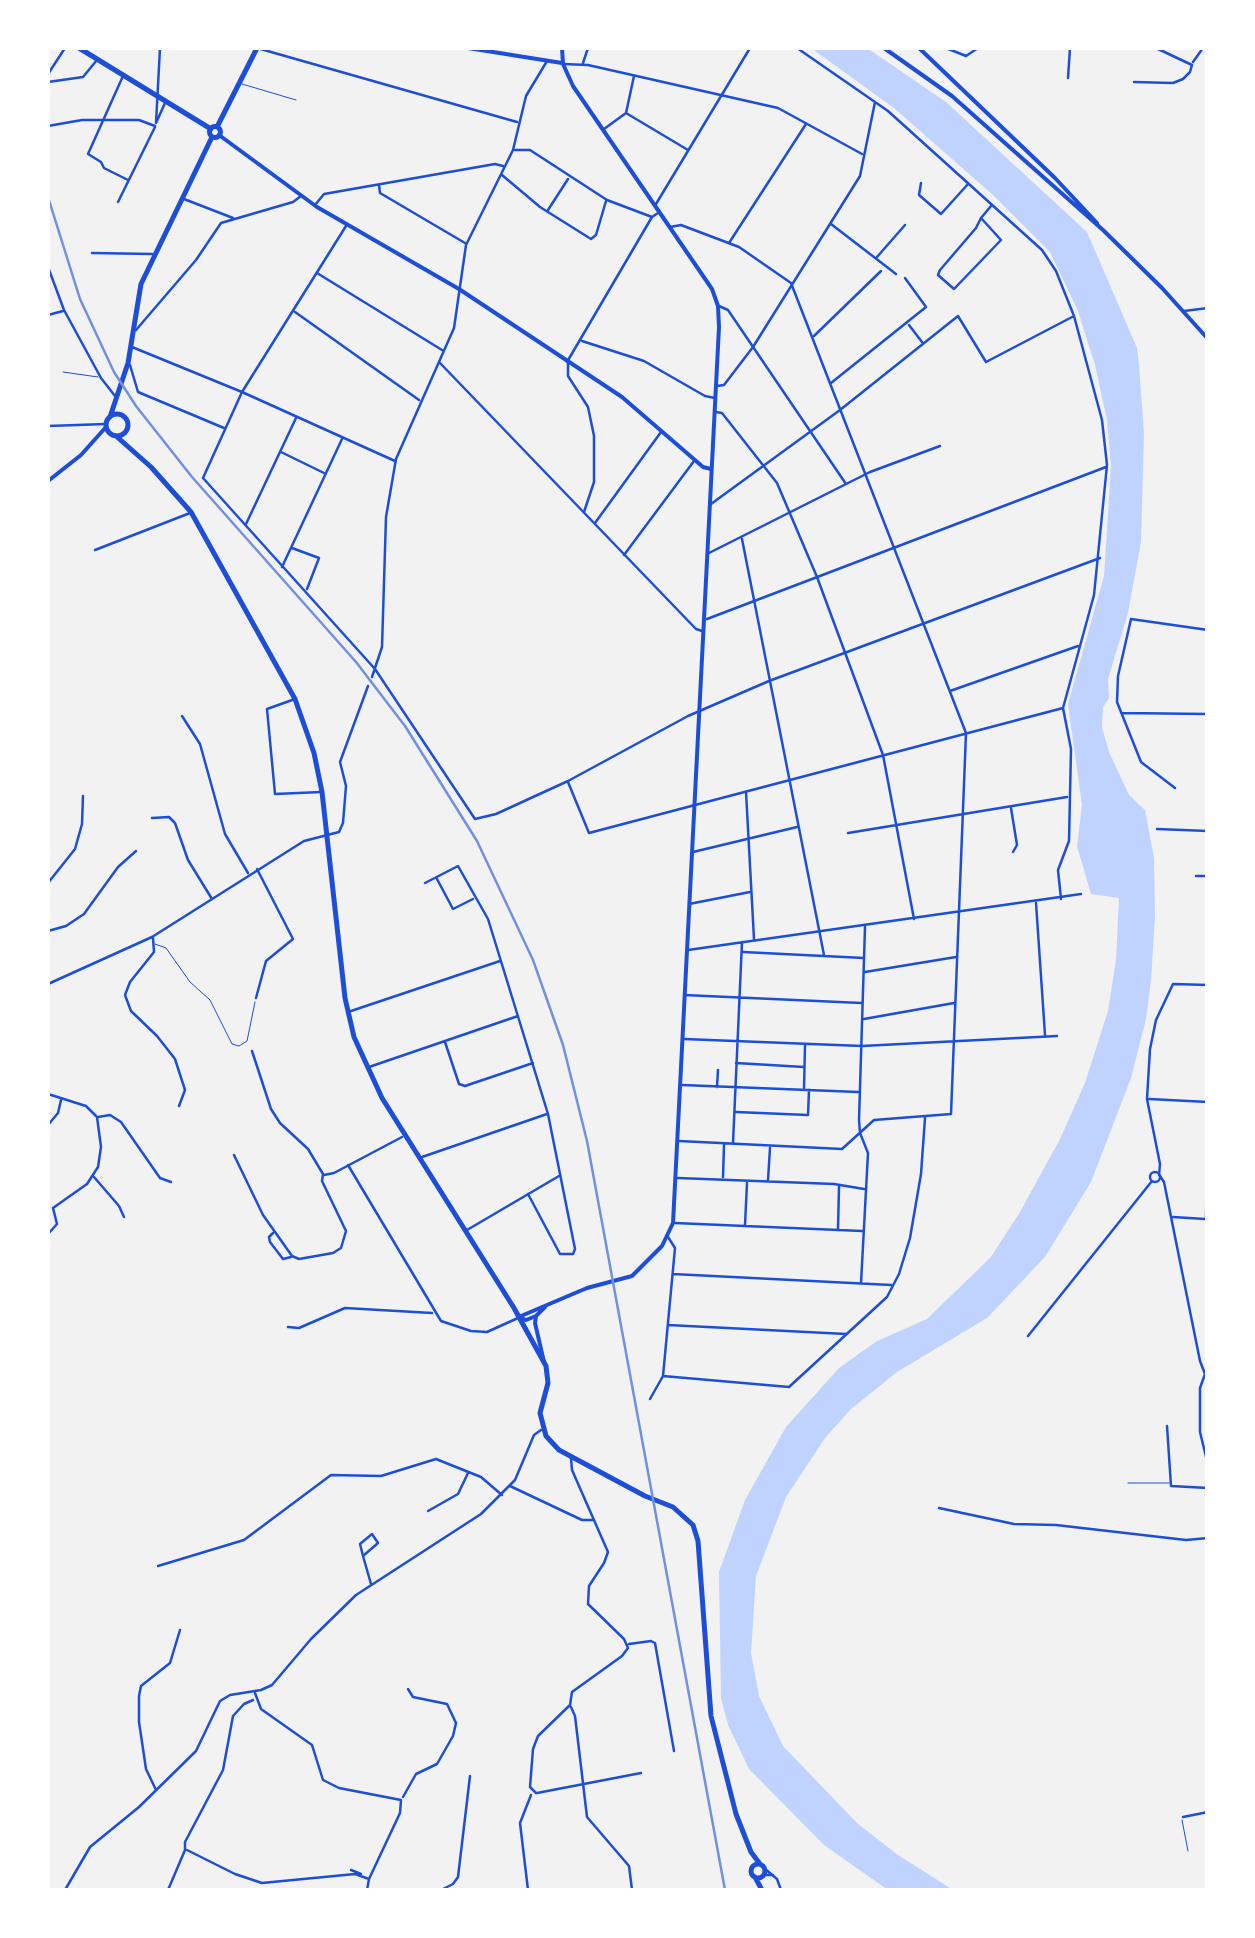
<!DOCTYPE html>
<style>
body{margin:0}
#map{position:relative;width:1255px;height:1938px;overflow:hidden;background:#f2f2f2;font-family:"Exo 2",sans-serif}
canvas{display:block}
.frame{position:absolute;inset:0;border:50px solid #fff;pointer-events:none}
</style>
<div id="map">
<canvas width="1255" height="1938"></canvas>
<div class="frame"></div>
</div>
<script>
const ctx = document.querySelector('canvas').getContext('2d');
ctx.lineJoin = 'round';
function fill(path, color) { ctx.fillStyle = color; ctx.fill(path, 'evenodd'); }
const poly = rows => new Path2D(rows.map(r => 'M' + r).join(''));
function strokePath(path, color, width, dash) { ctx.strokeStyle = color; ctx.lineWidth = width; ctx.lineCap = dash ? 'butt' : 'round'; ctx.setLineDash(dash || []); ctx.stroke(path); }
fill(poly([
 [811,48,867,48,946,102,1087,232,1137,348,1139,365,1144,434,1141,542,1128,613,1108,679,1109,698,1103,707,1102,727,1109,752,1129,795,1145,810,1154,858,1155,915,1151,981,1146,1019,1131,1078,1091,1182,1045,1257,987,1318,897,1372,851,1409,825,1438,786,1497,756,1576,751,1653,759,1696,783,1746,858,1824,898,1855,953,1890,888,1890,824,1845,749,1769,728,1725,721,1698,719,1572,745,1500,786,1427,839,1368,877,1341,927,1319,991,1257,1020,1212,1060,1139,1085,1083,1108,1011,1116,960,1119,898,1091,894,1077,846,1082,805,1068,704,1104,576,1111,466,1107,420,1095,365,1078,311,1050,252,993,195,894,108]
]), '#bfd3fe');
strokePath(poly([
 [242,84,296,100],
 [63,372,98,377],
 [155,944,166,948,190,982,210,1000,232,1044,239,1046,247,1041,255,1002],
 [1128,1483,1169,1483],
 [1182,1820,1188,1851]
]), '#1d4ed8', 1);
strokePath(poly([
 [568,364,568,376,588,407,594,436,594,482,584,512]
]), '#1d4ed8', 2.5);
strokePath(poly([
 [160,48,156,123,165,103],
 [257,48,517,122],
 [797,48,888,111,1042,250,1056,271,1074,316,1102,420,1107,465,1094,595,1063,708,1071,749,1069,841,1058,870,1061,899],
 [946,48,966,56,978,48],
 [1193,62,1203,48],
 [583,63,588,48],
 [563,64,588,65,778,108,862,154],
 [48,74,65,48],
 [123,76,88,154,101,162,104,168,128,180],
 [1068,78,1070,48],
 [48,82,83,77,97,60],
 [1134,82,1173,83,1183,79,1190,72,1192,65,1156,48],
 [626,113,688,150],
 [48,126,82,120,139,120,155,126],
 [604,129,626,113,634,76],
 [515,150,530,150,607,200,652,217,658,213],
 [502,175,540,207,591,239,596,235,606,201],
 [921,183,919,195,941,214,968,184],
 [379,185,380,193,465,243],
 [184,199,233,218],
 [118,202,155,127],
 [656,204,750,48],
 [315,205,324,194,495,164,503,166],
 [548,210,568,179],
 [981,218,1001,240,954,289,938,275,940,270,976,228,981,218,991,206],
 [831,224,896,274],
 [346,226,242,392,203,478,375,669,475,819,496,814,568,781,688,716,769,681,1100,558],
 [670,227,681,225,739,247,791,283,966,733,951,1114,874,1120,842,1149,679,1141],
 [729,243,806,124],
 [92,253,152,254],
 [877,257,905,225],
 [48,267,64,310,101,378,115,396],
 [317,273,442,350],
 [719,306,728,310,846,484],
 [1184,311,1208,308],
 [295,312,419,400],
 [48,315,63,311],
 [909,325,922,342],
 [136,330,196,260,221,223,293,202,301,196],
 [814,336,881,271],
 [582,341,644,361,705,396,715,398],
 [132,347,242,392,395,461],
 [567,362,652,217],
 [440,363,696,629,702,631],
 [130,365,138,392,224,428],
 [831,383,926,307,905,278],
 [717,386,724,385,753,347,860,176,875,102],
 [716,412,722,413,777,483,817,577,883,755,914,919],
 [48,426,106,424],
 [281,452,324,473],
 [711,504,840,410,958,316,986,362,1074,316],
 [595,523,661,432],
 [246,524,296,418],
 [742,539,824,955],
 [292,548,319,558,307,589],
 [95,550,190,513],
 [707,554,870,472,940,446],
 [624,555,694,461],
 [282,567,342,439],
 [707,619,1106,467],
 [372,677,382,647,386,517,396,459,454,328,466,245,513,150,526,96,547,61],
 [950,691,1078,646],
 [295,699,267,709,275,794,321,792],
 [1122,713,1208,714],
 [182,716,200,744,225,834,248,873],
 [568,782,589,833,1063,708],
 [1175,788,1141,762,1117,702,1118,676,1131,619,1208,630],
 [746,792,754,939],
 [1011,808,1017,845,1013,852],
 [152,818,169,817,175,823,188,860,212,899],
 [1157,829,1208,831],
 [848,833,1067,797],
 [693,852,797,827],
 [1196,876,1208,876],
 [437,879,453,909,473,899],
 [48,883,75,849,82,824,83,796],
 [425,883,458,866,488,919,548,1114,575,1249,573,1254,560,1254,528,1194],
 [1036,903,1045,1035],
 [689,904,750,892],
 [48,931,66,926,84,914,118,867,136,851],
 [153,938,154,952,130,982,125,995,131,1011,157,1036,175,1059,185,1090,179,1106],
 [688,950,1081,894],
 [743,952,864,958],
 [865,972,956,957],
 [48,984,152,937,304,841,339,832,343,823,346,786,340,762,368,686],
 [684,995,861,1003],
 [256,998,266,961,293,939,257,869],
 [351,1011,500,961],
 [864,1019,954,1003],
 [684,1039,862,1046,1057,1036],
 [445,1042,459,1084,465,1086,533,1063],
 [736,1063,804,1067],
 [369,1067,518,1016],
 [682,1085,858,1092],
 [717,1087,718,1070],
 [804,1088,805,1046],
 [48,1094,86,1106,96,1116],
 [1149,1099,1208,1102],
 [736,1112,808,1115,809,1090],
 [98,1117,110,1115,121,1122,160,1178,171,1182],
 [48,1125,58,1113,61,1100],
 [733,1143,742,942],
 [234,1155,263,1215,292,1256,299,1259,333,1253,341,1248,346,1231,322,1181,323,1174,308,1149,280,1123,271,1109,252,1051],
 [422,1157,547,1114],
 [348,1165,441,1321,471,1331,487,1332,518,1318],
 '1150 1177a5 5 0 1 1 10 0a5 5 0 1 1-10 0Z',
 [324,1175,334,1173,402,1137],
 [1159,1175,1160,1164,1147,1099,1150,1049,1156,1020,1173,984,1208,985],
 [1160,1176,1164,1182,1200,1361,1205,1374,1200,1388,1200,1432,1208,1465],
 [94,1177,119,1206,124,1217],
 [723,1177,724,1145],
 [678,1178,834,1184,864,1189],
 [768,1180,770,1148],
 [1173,1217,1205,1219],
 [1206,1219,1208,1111],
 [675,1223,862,1231],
 [745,1225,747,1183],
 [838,1229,839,1187],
 [467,1230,559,1176],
 [273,1233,269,1237,270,1242,283,1259,291,1257],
 [48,1234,57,1224,53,1208,87,1184,98,1167,101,1147,97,1117],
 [673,1274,891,1285],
 [861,1283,868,1153,860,1133,859,1120,865,927],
 [668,1325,846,1334],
 [288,1327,299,1328,345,1308,432,1313],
 [1028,1336,1152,1181],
 [663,1376,789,1387,887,1297,899,1274,910,1238,921,1174,925,1118],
 [650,1399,663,1376,675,1248,668,1237],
 [1167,1426,1171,1486,1208,1488],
 [510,1486,582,1520,594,1520],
 [939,1508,1014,1524,1056,1525,1186,1540,1208,1538],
 [428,1511,458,1494,468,1473],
 [363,1556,378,1543,372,1534,360,1544,363,1556,371,1584],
 [158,1566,244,1540,331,1475,381,1476,436,1459,481,1477,502,1495],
 [629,1644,651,1641,655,1643,674,1751],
 [255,1693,261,1709,312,1745,323,1780,339,1788,401,1800,400,1813,369,1879,367,1890],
 [571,1707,575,1716,587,1817,629,1866,632,1890],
 [156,1790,146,1769,139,1722,139,1696,141,1686,170,1663,180,1630],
 [536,1793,530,1787,533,1749,538,1736,570,1705,572,1692,622,1656,628,1648,624,1639,588,1604,589,1586,604,1563,608,1552,572,1470,571,1458],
 [537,1793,641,1773],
 [403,1797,416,1774,437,1764,453,1736,456,1723,447,1704,413,1697,408,1689],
 [1183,1817,1208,1812],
 [187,1850,235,1874,262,1883,355,1874,369,1879],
 [764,1868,777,1879,781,1890],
 [351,1870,361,1874],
 [763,1875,773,1875],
 [65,1890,90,1847,139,1807,196,1751,220,1701,230,1695,261,1690,272,1685,311,1639,356,1595,481,1514,515,1480,534,1435,541,1430],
 [168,1890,185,1850,185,1842,223,1770,233,1716,244,1704,253,1700],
 [441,1890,453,1884,458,1877,470,1776],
 [528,1890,520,1823,531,1795]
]), '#1d4ed8', 2.5);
strokePath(poly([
 [468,48,562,63],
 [219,135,317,207,459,289,622,397,703,467,711,469]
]), '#1d4ed8', 4);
strokePath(poly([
 [884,48,952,96,1103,230,1162,288,1208,339],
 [919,48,1055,178,1097,223],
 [48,481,81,455,106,427],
 [521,1316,587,1288,632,1276,662,1246,673,1223,719,327,718,306,712,289,573,86,563,64,562,48],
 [519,1317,526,1320,536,1316],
 [544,1362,535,1323,536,1316,545,1307]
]), '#1d4ed8', 4);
strokePath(poly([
 [79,48,211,129],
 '209.5 132a5.5 5.5 0 1 1 11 0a5.5 5.5 0 1 1-11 0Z',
 [217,127,257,48],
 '106 425a11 11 0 1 1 22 0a11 11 0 1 1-22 0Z',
 [110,417,128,363,141,284,212,137],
 [116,436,151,467,191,512,295,699,314,753,322,792,345,998,354,1037,382,1098,514,1308,546,1366,548,1383,540,1413,546,1436,559,1450,645,1496,673,1507,693,1525,698,1541,711,1716,736,1814,751,1852,760,1864],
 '751 1871a7 7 0 1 1 14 0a7 7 0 1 1-14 0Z',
 [755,1877,762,1890]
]), '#1d4ed8', 5);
strokePath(poly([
 [48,197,80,299,114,372,136,406,192,477,356,662,405,726,477,841,533,960,563,1045,587,1141,725,1890]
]), '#7290e2', 2.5);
</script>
